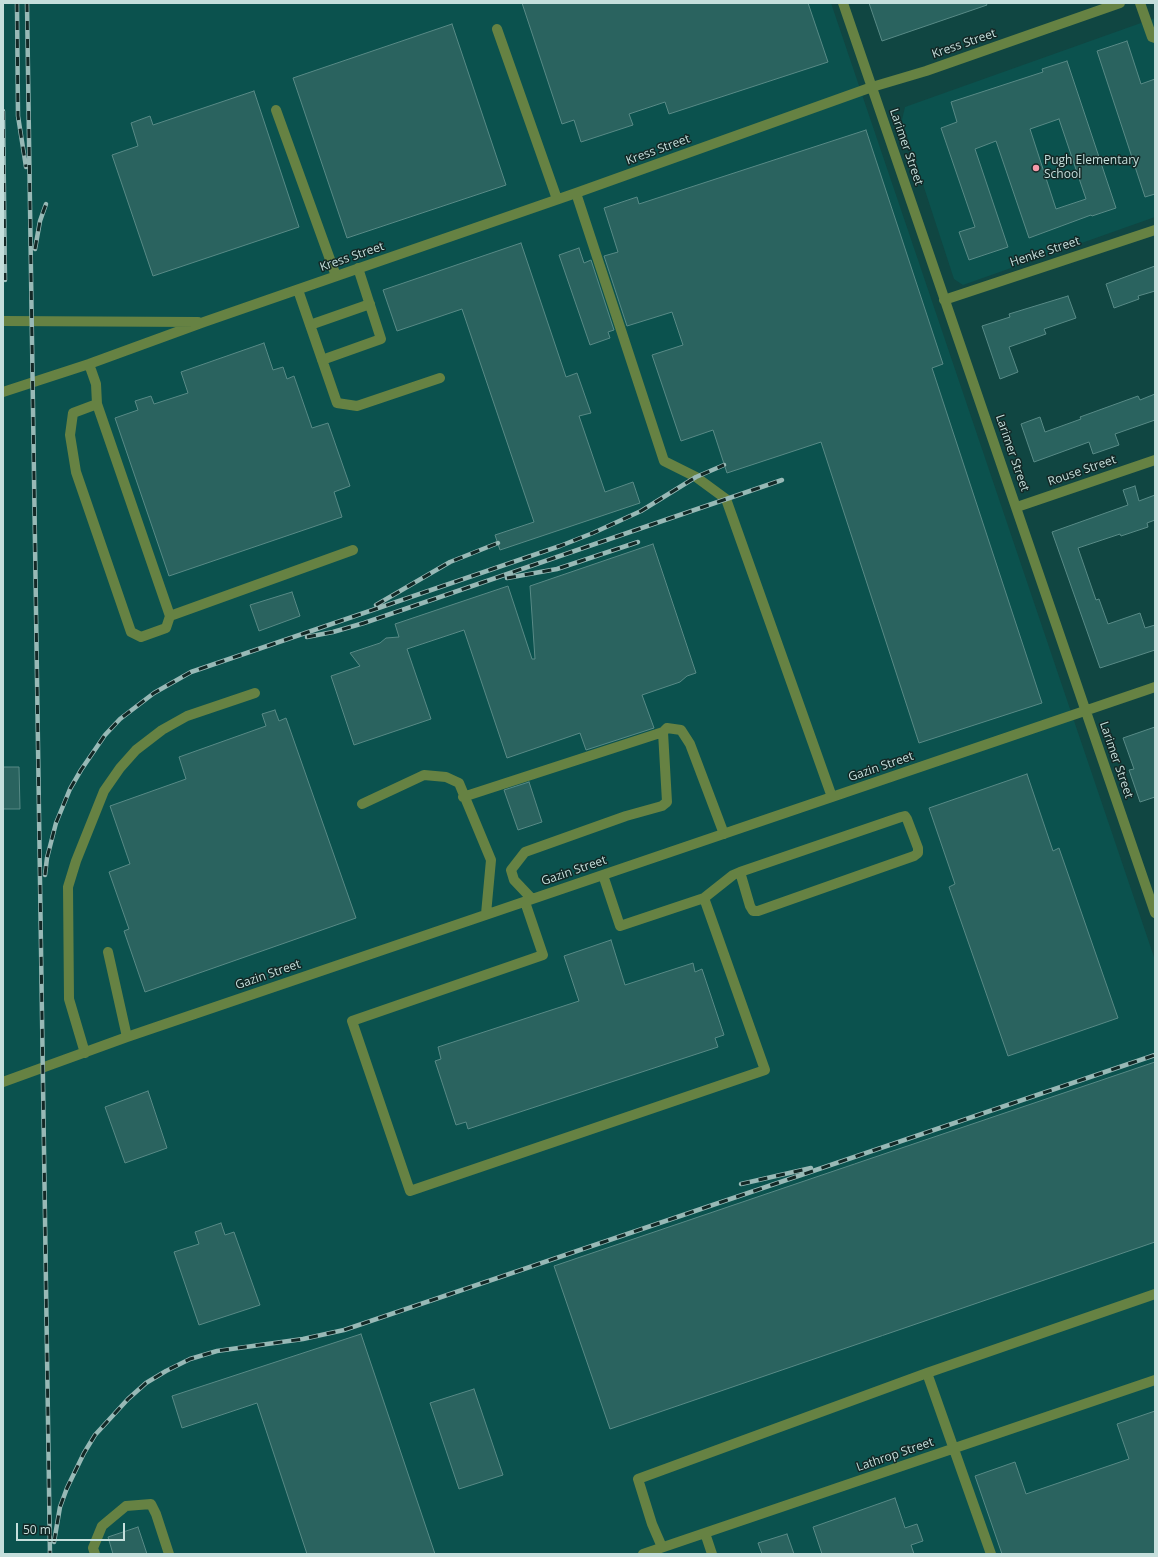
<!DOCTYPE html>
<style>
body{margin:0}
#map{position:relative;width:1158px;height:1557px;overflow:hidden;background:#104642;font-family:"Open Sans",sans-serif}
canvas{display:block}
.frame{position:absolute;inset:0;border:4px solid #c5dfdc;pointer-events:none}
.scale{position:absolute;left:16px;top:1523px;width:109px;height:18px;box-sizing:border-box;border:2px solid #c5dfdc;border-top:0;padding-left:5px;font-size:12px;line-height:14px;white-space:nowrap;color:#c5dfdc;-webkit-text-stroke:3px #132826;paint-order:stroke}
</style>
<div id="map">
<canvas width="1158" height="1557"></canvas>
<div class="frame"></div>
<div class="scale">50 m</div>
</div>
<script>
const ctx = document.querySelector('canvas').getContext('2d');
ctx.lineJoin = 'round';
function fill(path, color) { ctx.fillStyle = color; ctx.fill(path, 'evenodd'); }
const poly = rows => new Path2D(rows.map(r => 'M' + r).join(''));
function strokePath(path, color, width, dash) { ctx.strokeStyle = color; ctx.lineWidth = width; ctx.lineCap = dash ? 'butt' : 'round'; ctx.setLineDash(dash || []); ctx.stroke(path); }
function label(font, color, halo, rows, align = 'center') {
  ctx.font = font + ' "Open Sans",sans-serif'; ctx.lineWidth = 3; ctx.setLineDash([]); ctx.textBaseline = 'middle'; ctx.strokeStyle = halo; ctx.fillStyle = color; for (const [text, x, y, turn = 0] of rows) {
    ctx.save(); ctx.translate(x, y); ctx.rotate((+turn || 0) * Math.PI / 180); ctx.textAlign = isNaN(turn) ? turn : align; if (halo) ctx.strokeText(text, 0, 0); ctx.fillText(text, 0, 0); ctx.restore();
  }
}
fill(poly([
 [3,3,831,3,1155,960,1155,1554,3,1554],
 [1155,18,1155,217,963,285,954,279,902,120,905,107]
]), '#0b524e');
const building = poly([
 [522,3,808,3,828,62,669,114,665,102,629,114,633,125,581,142,574,120,562,124,522,3],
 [869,3,986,3,987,5,882,41,869,3],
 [452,24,506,185,347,238,293,78,452,24],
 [1127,41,1141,84,1155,79,1155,194,1145,197,1097,51,1127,41],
 [1067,61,1116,208,1092,216,1091,215,1029,238,996,141,975,149,1008,247,969,260,959,232,975,227,941,128,957,122,951,102,1043,72,1042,69,1067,61],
 [1059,119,1086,199,1056,209,1030,129,1059,119],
 [254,91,299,227,153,276,112,155,138,146,131,123,150,116,153,125,254,91],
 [866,130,943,364,932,368,1042,703,919,743,821,442,727,473,713,430,681,441,652,355,683,345,672,312,627,326,604,256,618,252,604,208,637,197,639,204,866,130],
 [521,243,566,377,577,373,591,413,579,416,605,492,633,482,640,503,500,550,495,535,534,522,462,309,397,331,383,290,521,243],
 [579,248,584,263,591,260,614,330,608,332,610,338,590,345,559,255,579,248],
 [1155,266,1155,291,1138,296,1139,299,1114,308,1106,284,1155,266],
 [1068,296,1076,318,1044,329,1046,334,1009,347,1018,372,1000,379,982,326,1010,317,1009,314,1068,296],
 [264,343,273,370,283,367,287,379,294,376,312,428,328,423,350,486,334,492,342,517,169,576,115,418,138,410,135,401,151,396,154,404,188,393,181,372,264,343],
 [1155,394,1155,420,1115,434,1119,445,1093,454,1089,442,1034,462,1021,424,1040,417,1045,432,1081,419,1080,417,1138,396,1140,400,1155,394],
 [1135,486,1139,501,1155,495,1155,520,1147,523,1148,527,1121,536,1120,534,1078,548,1096,600,1099,599,1108,624,1140,613,1145,628,1155,625,1155,650,1100,668,1052,532,1128,505,1123,490,1135,486],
 [653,544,696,673,687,676,680,682,642,695,654,728,586,750,580,733,507,758,464,630,407,649,431,719,354,745,331,676,360,666,350,653,380,643,386,638,399,637,395,624,508,586,532,659,535,659,530,586,653,544],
 [292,592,300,616,259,631,250,605,292,592],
 [275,710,279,721,286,718,356,918,145,992,124,931,129,929,109,872,130,864,110,806,186,779,179,757,266,726,262,714,275,710],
 [1155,727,1155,797,1140,802,1129,770,1134,769,1123,738,1155,727],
 [3,767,19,767,20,809,3,809,3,767],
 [1027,774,1053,851,1059,848,1118,1018,1008,1056,949,887,955,884,929,808,1027,774],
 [529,782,542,822,518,830,504,790,529,782],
 [611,940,625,985,693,963,695,972,702,969,724,1035,715,1038,718,1047,468,1129,466,1122,456,1125,435,1061,441,1059,438,1047,579,1001,564,956,611,940],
 [1155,1062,1155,1242,610,1429,554,1266,1155,1062],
 [148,1091,167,1148,125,1163,105,1107,148,1091],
 [221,1223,225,1235,234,1232,260,1305,199,1325,174,1252,199,1244,195,1232,221,1223],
 [361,1334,435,1554,307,1554,257,1403,182,1428,172,1396,361,1334],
 [474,1389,503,1475,459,1489,430,1403,474,1389],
 [1155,1411,1155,1554,1002,1554,975,1476,1015,1462,1026,1494,1129,1459,1117,1424,1155,1411],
 [895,1498,905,1528,917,1524,923,1541,911,1545,914,1554,822,1554,813,1527,895,1498],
 [138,1527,147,1554,113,1554,108,1537,138,1527],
 [787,1534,794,1554,762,1554,758,1543,787,1534]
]);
fill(building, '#2a635f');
strokePath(building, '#588a86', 1);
strokePath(poly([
 [843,3,1155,913],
 [1140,3,1152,37,1155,38],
 [497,29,557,199],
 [276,110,336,276],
 [576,193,664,461,696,477,726,499,832,797],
 [298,290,337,403,357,406,440,378],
 [944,300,1155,230],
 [3,321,198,322],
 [310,325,370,304],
 [322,360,381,339,358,268],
 [89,364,96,384,97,404,170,616,166,628,141,637,131,632,76,472,70,435,73,413,97,404],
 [3,392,89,364,204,322,576,193,872,87,926,71,1120,3],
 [1017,507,1155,460],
 [170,616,353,550],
 [463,797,663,732],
 [362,804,424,775,446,777,459,783,491,860,486,914],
 [704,898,733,875,740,872,901,817,905,816,907,819,918,848,918,853,914,856,758,911,753,911,750,906,740,872],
 [532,899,514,880,511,870,525,852,626,816,662,806,667,802,663,732,667,728,681,730,690,744,724,834],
 [525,902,543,955,352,1021,410,1191,765,1070,704,898,620,926,603,875],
 [108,952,127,1037],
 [85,1053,69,999,68,887,76,861,104,791,120,768,136,750,162,730,187,716,255,693],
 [3,1082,127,1037,1155,687],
 [927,1373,991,1554],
 [705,1533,712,1554],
 [662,1547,652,1524,638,1479,927,1373,1155,1294],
 [95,1554,93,1548,102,1526,126,1506,151,1504,156,1514,169,1554],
 [643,1554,1155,1380]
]), '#668243', 10);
const rail = poly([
 [17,3,18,116,26,167],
 [27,3,50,1554],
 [3,111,5,280],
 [35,249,40,221,46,204],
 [507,578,557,569,638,542],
 [376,605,450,562,498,543],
 [307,637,333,632,364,623,782,480],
 [45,875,47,858,56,823,70,789,81,770,105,735,120,719,154,693,191,672,560,546,593,533,641,511,696,477,724,465],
 [741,1184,811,1168],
 [54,1542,60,1507,67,1488,84,1453,95,1435,128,1399,146,1383,166,1371,190,1359,217,1351,303,1339,344,1330,1155,1055]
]);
strokePath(rail, '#98b9b6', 4.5);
strokePath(rail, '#132826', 3, [9]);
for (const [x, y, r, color] of [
 [1036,168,4,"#f39aa9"]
]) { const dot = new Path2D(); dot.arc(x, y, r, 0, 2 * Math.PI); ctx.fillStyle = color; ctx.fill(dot); strokePath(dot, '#132826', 1.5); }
label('12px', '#c5dfdc', '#132826', [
 ["Kress Street",964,44,-19],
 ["Larimer Street",906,147,71],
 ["Kress Street",658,150,-20],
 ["Henke Street",1045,252,-18],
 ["Kress Street",352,257,-19],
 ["Larimer Street",1012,453,71],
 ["Rouse Street",1082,471,-19],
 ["Larimer Street",1116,760,71],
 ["Gazin Street",881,767,-19],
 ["Gazin Street",574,871,-19],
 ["Gazin Street",268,975,-19],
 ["Lathrop Street",895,1455,-19]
]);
label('12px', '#c5dfdc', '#132826', [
 ["Pugh Elementary",1044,161],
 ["School",1044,175]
], 'left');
</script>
